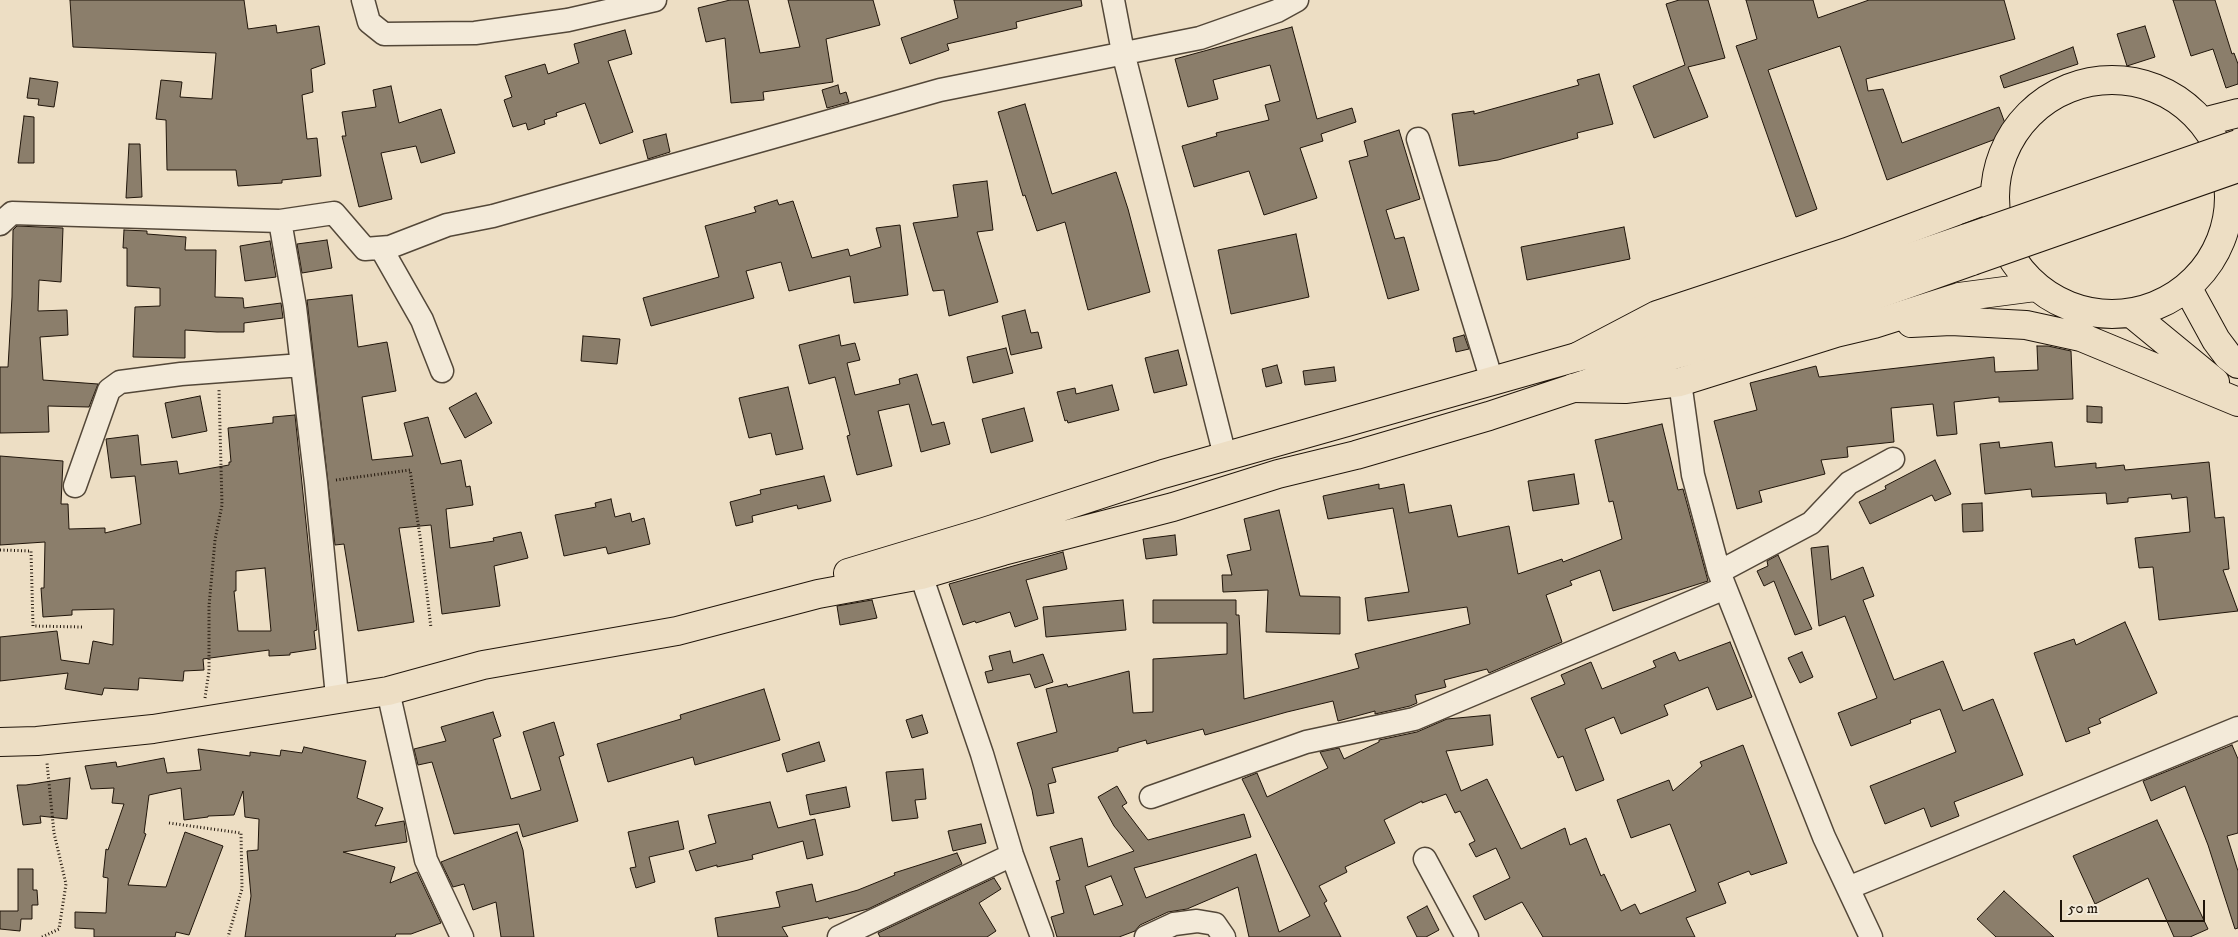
<!DOCTYPE html>
<style>
body{margin:0}
#map{position:relative;width:2238px;height:937px;overflow:hidden;background:#eddec4;font-family:"IM FELL DW Pica",serif}
canvas{display:block}
.scale{position:absolute;left:2060px;top:900px;width:145px;height:22px;box-sizing:border-box;border:2px solid #20150a;border-top:0;padding-left:6px;font-size:15px;line-height:18px;white-space:nowrap;color:#20150a;-webkit-text-stroke:4px #f3ead9;paint-order:stroke}
</style>
<div id="map">
<canvas width="2238" height="937"></canvas>
<div class="scale">50 m</div>
</div>
<script>
const ctx = document.querySelector('canvas').getContext('2d');
ctx.lineJoin = 'round';
function fill(path, color) { ctx.fillStyle = color; ctx.fill(path, 'evenodd'); }
const poly = rows => new Path2D(rows.map(r => 'M' + r).join(''));
function strokePath(path, color, width, dash) { ctx.strokeStyle = color; ctx.lineWidth = width; ctx.lineCap = dash ? 'butt' : 'round'; ctx.setLineDash(dash || []); ctx.stroke(path); }
const building = poly([
 [70,0,244,0,248,29,276,25,277,33,319,26,325,64,311,69,313,92,302,95,307,139,317,138,321,176,282,180,282,183,238,186,236,170,167,170,166,120,156,119,161,80,182,82,180,97,212,99,216,53,73,47,70,0],
 [730,0,748,0,760,53,800,47,788,0,873,0,880,25,826,39,833,82,763,92,764,100,731,103,725,38,706,42,698,8,730,0],
 [954,0,1081,0,1082,6,1016,22,1017,28,947,44,949,50,910,64,901,38,958,18,954,0],
 [1679,0,1708,0,1725,58,1688,67,1708,117,1654,138,1633,86,1685,65,1666,4,1679,0],
 [1746,0,1813,0,1818,18,1869,0,2004,0,2015,39,1866,79,1868,91,1883,89,1902,143,1999,107,2009,134,1887,180,1840,46,1768,70,1817,209,1796,217,1736,46,1757,39,1746,0],
 [2173,0,2215,0,2232,54,2234,53,2238,64,2238,84,2226,88,2213,49,2191,56,2173,0],
 [2145,26,2155,57,2127,66,2117,34,2145,26],
 [1292,27,1317,119,1352,108,1356,122,1321,134,1323,141,1300,148,1317,198,1264,215,1249,171,1194,187,1182,146,1217,136,1216,133,1269,120,1265,105,1280,101,1270,65,1213,80,1218,99,1188,107,1175,59,1292,27],
 [625,30,632,54,608,61,633,132,600,144,585,103,556,113,557,116,544,120,545,124,528,130,526,123,513,127,504,100,512,97,505,76,545,64,548,74,579,63,574,44,625,30],
 [2073,47,2078,64,2004,88,2000,76,2073,47],
 [1599,74,1613,124,1577,133,1578,138,1498,160,1459,166,1452,114,1474,111,1474,114,1579,85,1577,80,1599,74],
 [30,78,58,82,54,107,38,105,39,99,27,98,30,78],
 [838,85,840,94,846,92,849,102,827,108,822,90,838,85],
 [391,86,399,123,441,109,455,153,421,163,416,146,381,153,392,199,359,207,342,136,346,136,342,112,376,107,373,90,391,86],
 [1025,104,1052,194,1116,172,1128,209,1150,292,1088,310,1065,222,1037,231,1025,195,1023,196,998,112,1025,104],
 [24,116,34,117,34,163,18,163,24,116],
 [1399,130,1420,199,1386,210,1395,239,1404,237,1419,290,1388,299,1349,161,1368,156,1364,141,1399,130],
 [666,134,670,152,648,159,643,140,666,134],
 [129,144,140,144,142,197,126,198,129,144],
 [987,181,993,230,977,232,998,302,949,316,944,290,933,291,913,223,958,217,953,185,987,181],
 [777,200,779,205,793,201,812,258,848,249,850,256,881,247,876,228,900,225,908,295,854,303,850,276,789,291,781,262,746,271,754,298,651,326,643,298,719,277,705,226,756,212,754,207,777,200],
 [17,226,63,228,61,282,39,280,38,311,67,310,68,335,40,337,43,380,98,384,89,407,48,406,49,432,0,433,0,367,8,367,12,297,13,230,17,226],
 [1624,227,1630,259,1527,280,1521,247,1624,227],
 [124,230,147,231,147,234,186,237,185,250,216,250,215,297,243,298,244,308,281,303,283,318,244,323,244,332,217,332,185,330,185,358,133,357,135,307,160,306,160,288,127,286,127,248,123,248,124,230],
 [1296,234,1309,297,1231,314,1218,250,1296,234],
 [327,240,332,268,302,273,297,244,327,240],
 [270,241,276,277,245,281,240,246,270,241],
 [352,295,358,347,387,342,396,391,362,397,372,460,413,456,404,423,428,417,441,464,461,460,466,487,470,486,473,505,446,509,450,548,494,541,493,538,521,532,528,558,494,566,500,606,442,614,431,525,399,528,414,622,358,631,344,544,335,545,307,300,352,295],
 [1025,310,1031,333,1038,332,1042,348,1011,355,1002,316,1025,310],
 [839,335,841,346,855,343,860,360,847,363,855,395,900,384,899,379,917,374,932,425,944,422,950,444,921,452,909,404,878,411,892,466,857,475,847,436,850,435,835,377,809,384,799,345,839,335],
 [1464,335,1469,349,1456,352,1453,338,1464,335],
 [583,336,620,339,617,364,581,361,583,336],
 [2037,346,2048,346,2071,351,2073,399,1999,402,1999,397,1954,402,1957,434,1937,436,1933,404,1891,408,1894,442,1847,447,1848,457,1821,460,1825,474,1759,491,1762,502,1737,509,1714,421,1757,410,1750,383,1816,366,1819,377,1994,357,1995,372,2038,370,2037,346],
 [1006,348,1013,373,973,383,967,357,1006,348],
 [1178,350,1187,385,1154,393,1145,358,1178,350],
 [1277,365,1282,383,1266,387,1262,369,1277,365],
 [1334,367,1336,381,1305,385,1303,371,1334,367],
 [1112,385,1119,410,1068,423,1067,420,1065,421,1057,392,1075,388,1076,394,1112,385],
 [788,387,803,449,776,455,771,433,749,438,739,398,788,387],
 [476,393,492,423,465,438,449,408,476,393],
 [200,396,207,431,172,438,165,403,200,396],
 [2087,406,2102,407,2102,423,2087,422,2087,406],
 [1024,408,1033,441,991,453,982,419,1024,408],
 [295,415,317,630,314,631,316,649,290,653,290,655,269,656,269,650,203,659,204,670,184,671,183,681,139,678,138,690,104,688,102,695,65,689,68,673,0,681,0,637,57,631,61,660,89,664,93,641,113,645,114,609,72,610,72,615,43,617,41,588,44,588,45,542,0,545,0,456,63,461,61,504,68,504,69,529,105,528,105,533,141,524,135,476,111,478,106,439,138,435,141,465,177,461,179,474,229,465,229,462,231,462,228,428,273,423,273,417,295,415],
 [265,568,271,631,238,631,234,591,236,591,236,571,265,568],
 [1662,424,1678,490,1683,489,1708,581,1613,611,1600,570,1570,581,1572,585,1546,595,1562,642,1489,673,1487,669,1444,680,1446,687,1415,695,1417,703,1410,706,1375,714,1375,711,1338,721,1333,701,1287,712,1205,735,1203,729,1147,744,1146,740,1118,748,1118,751,1052,768,1056,782,1048,784,1054,813,1037,816,1032,790,1017,743,1057,732,1046,689,1067,684,1068,687,1129,671,1133,713,1153,712,1153,659,1227,654,1227,623,1153,623,1153,600,1236,600,1236,615,1239,615,1244,699,1359,668,1355,654,1470,624,1467,607,1368,621,1365,598,1409,592,1393,508,1328,519,1323,496,1379,484,1379,489,1404,484,1409,513,1451,505,1458,537,1509,526,1518,574,1562,559,1563,562,1622,539,1613,501,1609,502,1595,440,1662,424],
 [1999,442,2000,448,2052,442,2055,467,2096,463,2096,468,2124,465,2125,470,2209,462,2215,518,2224,517,2229,569,2223,570,2238,611,2159,620,2153,567,2139,568,2135,538,2190,532,2187,497,2172,499,2171,494,2128,498,2128,502,2107,504,2106,493,2032,497,2031,489,1985,494,1980,444,1999,442],
 [1935,460,1951,494,1935,501,1932,495,1870,524,1859,502,1886,489,1885,486,1935,460],
 [1574,474,1579,504,1533,511,1528,481,1574,474],
 [824,476,831,501,798,509,797,505,752,516,753,522,736,526,730,502,761,494,760,490,824,476],
 [611,499,615,517,630,513,632,522,644,518,650,544,608,554,606,547,564,556,555,515,596,507,595,503,611,499],
 [1982,503,1983,531,1963,532,1962,504,1982,503],
 [1279,510,1300,596,1340,597,1340,634,1266,632,1268,590,1223,592,1222,575,1232,575,1227,555,1251,550,1244,519,1279,510],
 [1175,535,1177,555,1146,559,1143,539,1175,535],
 [1828,546,1831,580,1863,567,1874,596,1863,600,1894,680,1943,661,1963,711,1993,699,2023,775,1954,802,1959,816,1931,827,1924,808,1885,824,1870,786,1956,752,1940,709,1910,720,1911,723,1851,746,1838,713,1877,698,1845,616,1819,626,1811,548,1828,546],
 [1063,552,1067,569,1026,580,1038,619,1015,627,1010,612,976,623,975,621,963,625,949,584,1063,552],
 [1778,555,1812,629,1795,635,1774,581,1764,586,1757,571,1768,566,1767,561,1778,555],
 [872,600,877,618,840,625,837,606,872,600],
 [1123,600,1126,630,1046,637,1043,607,1123,600],
 [2125,622,2157,693,2099,719,2101,723,2088,728,2090,733,2066,742,2034,653,2074,639,2076,645,2125,622],
 [1730,642,1752,697,1717,710,1708,687,1664,705,1668,715,1621,734,1614,717,1585,729,1604,780,1576,791,1563,756,1558,758,1531,698,1565,684,1561,675,1591,662,1602,689,1656,667,1653,661,1675,652,1679,661,1730,642],
 [1010,651,1013,663,1043,654,1053,682,1035,688,1030,674,988,683,985,672,993,670,989,656,1010,651],
 [1802,652,1813,677,1800,683,1788,658,1802,652],
 [764,689,780,740,695,765,693,757,608,782,597,744,681,719,680,715,764,689],
 [493,712,501,736,493,739,511,799,541,790,523,732,554,722,564,755,559,757,578,821,523,837,519,824,454,834,432,762,418,765,414,749,446,741,441,727,493,712],
 [922,715,928,733,912,738,906,720,922,715],
 [1490,715,1493,745,1446,751,1461,791,1487,779,1521,849,1565,828,1570,845,1586,838,1601,876,1604,874,1621,911,1635,904,1640,914,1696,891,1670,824,1631,838,1617,800,1669,780,1673,791,1702,766,1700,762,1743,745,1787,863,1751,875,1749,871,1718,883,1726,903,1686,918,1695,937,1543,937,1522,902,1485,920,1473,896,1510,878,1496,848,1476,857,1469,844,1475,841,1460,811,1455,813,1446,794,1422,803,1422,801,1384,820,1395,843,1345,867,1347,872,1319,886,1327,901,1324,903,1341,937,1249,937,1238,887,1187,909,1168,912,1140,925,1135,931,1119,937,1057,937,1051,917,1064,913,1056,881,1060,880,1050,847,1082,838,1088,867,1134,851,1114,826,1098,797,1117,786,1127,803,1122,806,1148,840,1244,814,1251,837,1134,868,1146,898,1256,854,1279,932,1310,916,1242,779,1257,773,1267,797,1328,768,1320,752,1339,748,1344,759,1379,742,1379,740,1417,732,1447,719,1490,715],
 [1111,876,1123,905,1094,915,1085,886,1111,876],
 [819,742,825,761,787,772,782,754,819,742],
 [2232,745,2238,759,2238,833,2227,836,2238,871,2238,928,2235,929,2208,845,2185,786,2151,801,2143,781,2232,745],
 [304,747,366,761,357,798,383,808,375,826,404,821,407,842,343,852,395,867,390,883,417,872,441,923,411,934,396,934,395,937,245,937,251,896,247,851,258,850,259,819,245,817,243,791,234,815,208,816,208,817,184,820,181,788,149,795,144,833,146,834,128,885,166,887,185,832,223,846,189,935,176,932,175,937,94,937,94,929,75,928,75,912,106,913,108,878,103,877,106,849,108,850,124,804,112,803,114,788,91,789,85,766,116,762,117,767,164,758,167,773,201,770,198,749,250,756,250,752,280,756,281,750,302,753,304,747],
 [923,769,926,799,915,800,918,818,892,821,886,772,923,769],
 [70,778,67,819,40,816,41,823,23,825,17,785,26,785,70,778],
 [846,787,850,807,810,815,806,795,846,787],
 [770,802,778,828,815,819,823,855,807,859,803,841,752,855,753,859,717,867,717,865,696,871,689,851,716,843,708,815,770,802],
 [2157,820,2208,929,2190,937,2174,937,2148,878,2095,904,2073,856,2157,820],
 [678,821,684,849,649,857,655,882,636,888,630,868,636,867,628,832,678,821],
 [981,824,986,843,953,851,948,831,981,824],
 [517,832,523,850,534,937,501,937,496,902,473,910,464,884,453,887,441,862,517,832],
 [957,853,962,864,868,909,829,919,828,917,782,927,788,937,718,937,715,918,780,907,776,892,812,884,816,902,858,890,895,875,894,873,957,853],
 [18,869,33,869,33,890,37,890,38,905,32,905,32,919,21,919,20,931,0,929,0,911,18,911,18,869],
 [994,878,1001,889,979,903,996,931,987,937,880,937,878,933,994,878],
 [2004,891,2054,937,1996,937,1977,919,2004,891],
 [1427,906,1439,930,1426,937,1417,937,1407,917,1427,906]
]);
fill(building, '#8b7e6b');
strokePath(building, '#20150a', 1);
const street = poly([
 [363,0,369,22,384,34,475,33,568,20,655,0],
 [1113,0,1123,52,1225,456],
 [1418,139,1492,381],
 [280,221,334,213,365,249,390,247,447,225,493,216,940,90,1200,38,1277,11,1297,0],
 [0,224,12,213,280,221,295,307,316,483,336,686],
 [381,248,422,320,442,371],
 [1680,382,1693,475,1719,572,1824,837,1871,937],
 [75,486,109,390,120,382,181,374,302,365],
 [911,562,921,575,982,754,1012,855,1042,937],
 [1719,572,1811,523,1849,483,1893,459],
 [388,691,426,860,462,937],
 [1151,797,1306,742,1414,719,1725,588],
 [1425,859,1467,937],
 [1848,888,2238,728],
 [839,937,1012,855],
 [1146,937,1174,924,1197,921,1215,924,1224,937]
]);
const primary = poly([
 [848,573,984,532,1163,474,1577,357,1668,335,1795,296,1967,238],
 [0,742,37,741,153,729,388,691,483,665,677,631,818,594,921,575,1003,551,1173,507,1278,474,1356,455,1489,416,1670,356,1814,317,1972,261]
]);
const highway = poly([
 '1995 197a117 117 0 1 1 234 0a117 117 0 1 1-234 0Z',
 [2203,122,2238,113],
 [2187,287,2216,340,2228,356,2238,364],
 [2131,313,2215,382],
 [1911,323,1951,321,2026,325,2081,337,2238,402],
 [1577,357,1657,315,1847,252,1994,197],
 [1573,388,1625,389,1680,382,1836,333,1874,324,1959,297,2035,287]
]);
strokePath(street, '#534738', 25);
strokePath(primary, '#20150a', 30);
strokePath(highway, '#20150a', 30);
strokePath(poly([
 [336,480,410,470,421,543,431,628],
 [0,550,31,551,33,626,82,627],
 [205,698,209,671,209,606,215,540,222,505,219,390],
 [169,823,241,833,242,889,228,937],
 [42,937,59,929,66,884,54,833,47,763]
]), '#20150a', 3, [1, 2.5]);
strokePath(street, '#f3ead9', 22);
strokePath(primary, '#eddec4', 28);
strokePath(highway, '#eddec4', 28);
const primaryBridge = poly([
 [1967,238,2238,144],
 [1972,261,2238,168]
]);
strokePath(primaryBridge, '#20150a', 30, []);
strokePath(primaryBridge, '#eddec4', 28);
</script>
